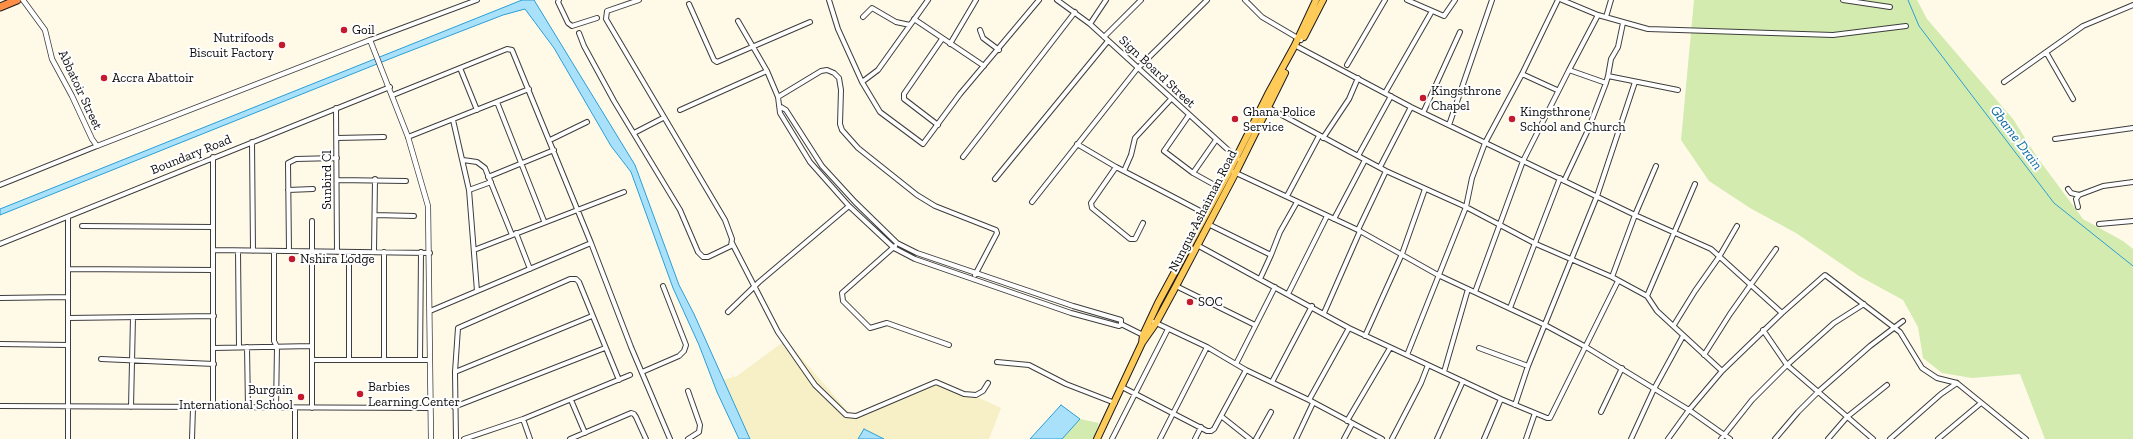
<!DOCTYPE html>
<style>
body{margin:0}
canvas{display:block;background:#fff9e8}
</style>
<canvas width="2133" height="439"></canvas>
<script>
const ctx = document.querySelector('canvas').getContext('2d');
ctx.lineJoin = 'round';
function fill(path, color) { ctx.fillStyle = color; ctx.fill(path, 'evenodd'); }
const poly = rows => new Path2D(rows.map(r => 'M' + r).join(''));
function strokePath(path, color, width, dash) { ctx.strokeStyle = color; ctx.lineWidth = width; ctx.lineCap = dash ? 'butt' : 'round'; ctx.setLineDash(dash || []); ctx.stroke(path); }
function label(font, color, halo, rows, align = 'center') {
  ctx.font = font + ' "Zilla Slab",serif'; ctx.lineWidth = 4; ctx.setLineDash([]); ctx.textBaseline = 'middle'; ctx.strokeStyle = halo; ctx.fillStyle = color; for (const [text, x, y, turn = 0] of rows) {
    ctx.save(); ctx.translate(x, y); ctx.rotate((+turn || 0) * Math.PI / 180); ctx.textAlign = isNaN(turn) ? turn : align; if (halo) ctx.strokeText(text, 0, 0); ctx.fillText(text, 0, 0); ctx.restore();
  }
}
fill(poly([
 [786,340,851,415,937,379,1001,408,989,439,884,439,864,429,858,439,750,439,723,380,737,376]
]), '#f7efc6');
fill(poly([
 [1694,0,1917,0,1927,19,2013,119,2037,157,2083,219,2123,241,2133,249,2133,439,2045,439,2020,374,1972,378,1942,373,1923,358,1918,327,1903,300,1859,276,1796,233,1750,208,1709,181,1681,140],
 [1080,419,1099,423,1093,439,1062,439]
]), '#d3ebaf');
const water = poly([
 [522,0,534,0,635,165,679,285,694,314,750,439,739,439,717,392,699,345,673,288,631,172,611,146,554,48,525,9,503,15,397,56,0,215,0,209,522,0],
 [1061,405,1080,419,1062,439,1030,439,1061,405],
 [864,429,884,439,858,439,864,429]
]);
fill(water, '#a9e1fa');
strokePath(water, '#2b9ed6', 1);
strokePath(poly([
 [1908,0,1919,26,2054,203,2133,266]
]), '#2b9ed6', 1);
const minor = poly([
 [559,0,558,2,568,23,572,26,597,18],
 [829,0,838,29,862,82,878,70,928,0],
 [1057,0,1090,24,1238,159],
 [1245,0,1262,17,1301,40],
 [1407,0,1444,16,1455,0],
 [1562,0,1598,15,1648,29,1833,35,1906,26],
 [1843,0,1890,7],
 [689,4,714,60,717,62,810,22],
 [863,17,872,8,896,22,910,25],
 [1606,17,1611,0],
 [914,19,984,66],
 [738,21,767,71,778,97,780,113,810,162,849,206,894,248,915,259,1071,313,1119,326,1121,325,1121,320,1073,306,976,273,917,253,897,243,855,202,822,166,786,110,781,107],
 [1090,24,1106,0],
 [980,30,983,38,999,50],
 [579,33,584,46,614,101,680,210,698,252,703,257,708,257,731,246,732,239,725,220,606,19,607,11,639,0],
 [1104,37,1141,0],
 [370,40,477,0],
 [950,44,976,0],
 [1298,47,1411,107,1635,215,1656,166],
 [2046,52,2073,99],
 [1347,65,1385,0],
 [460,68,477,110],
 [1569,70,1598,15],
 [1522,74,1557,90],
 [1608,76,1611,59,1618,47,1623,23],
 [862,82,880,112,923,144,960,94,1039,0],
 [2004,82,2083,26,2133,5],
 [1385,93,1432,11],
 [393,95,507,49,512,50,591,243,430,311],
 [778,97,821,71,827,70,834,73,839,78,841,90,840,124,842,130,858,148,917,195,935,206,996,230,997,233,975,275],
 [497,102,544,221],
 [1267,107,1386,171,1466,207,1536,244,1612,277,1647,296,1657,311,1722,371,1689,410,1668,439],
 [336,108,337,252],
 [680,110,767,71],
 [1423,113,1460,32],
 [1189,115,1164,151,1193,173,1220,188],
 [453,120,469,190,477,291],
 [938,125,904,99,904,94,942,39],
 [1449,125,1492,0],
 [634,133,663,118],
 [408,137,529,89],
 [337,138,384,137],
 [1323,138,1349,99,1358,78],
 [2055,139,2133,128],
 [550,140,587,122],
 [252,142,253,251],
 [1077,144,1116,167,1206,214],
 [1358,156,1391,96],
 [213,157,213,408],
 [963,157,1075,12],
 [463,160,477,162,485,168,512,235],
 [1116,167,1091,203,1092,208,1130,239,1135,239,1143,223],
 [1380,167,1411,107],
 [1124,171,1131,155,1135,138,1171,99],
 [1234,172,1358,230,1438,275,1545,325,1586,347,1689,410,1730,439],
 [1193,173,1216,140],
 [488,177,554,150],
 [995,179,1108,41],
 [337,180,406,181],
 [1564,181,1588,130,1606,83],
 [0,185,97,146],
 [2068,189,2071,193,2079,195,2103,186,2133,182],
 [288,190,313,189],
 [469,190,491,182],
 [1287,196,1319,136],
 [1032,202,1137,69,1207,0],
 [2078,207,2076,199,2079,195],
 [375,215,414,216],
 [68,217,68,439],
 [1334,219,1365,160],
 [312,221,312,408],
 [1208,224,1271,255,1280,232,1297,202],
 [2099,224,2133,221],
 [82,226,213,227],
 [1358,230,1386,171],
 [516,233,530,269],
 [591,243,631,347,670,439],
 [732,243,778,332,815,385,846,415,856,416,936,382,964,394,976,395,983,391,988,383],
 [0,244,390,87],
 [1197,245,1349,328,1501,399,1547,418,1550,418,1618,281],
 [895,246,842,293,843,301,870,328,887,323,949,345],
 [214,250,430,253],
 [474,250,624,192],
 [238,251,239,347],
 [274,251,274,341,277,347,276,408],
 [289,251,288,163,296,159,337,158],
 [374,252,375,179],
 [68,269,213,270],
 [1612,277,1635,215,1711,249,1782,313,1825,275,1900,332,1922,368,1937,378,1957,383,2026,439],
 [1260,279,1271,255],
 [1176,286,1255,325],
 [1475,292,1523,161,1569,70,1606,83,1608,76,1678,90],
 [1288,294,1327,216],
 [1647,296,1695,184],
 [0,298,68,297],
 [1510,308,1560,178],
 [728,312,759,282,849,206],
 [1324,313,1360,231],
 [68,318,214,316],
 [1154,322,1207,347,1246,370,1309,400,1382,439],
 [1121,324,1143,335],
 [1674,325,1695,291,1719,257,1737,226],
 [1763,330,1787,365,1873,439],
 [1365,336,1402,254,1425,189],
 [0,344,68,345],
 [247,347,248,408],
 [214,348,312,346],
 [1479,348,1528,366],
 [1407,355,1466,207,1472,178,1485,143,1522,74,1558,0],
 [1704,355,1730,314,1776,249],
 [101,359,214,364],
 [312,360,430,360],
 [349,360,349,252],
 [384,360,384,252],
 [420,360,421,252],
 [997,362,1029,365,1066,384,1115,403],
 [1236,364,1275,287],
 [1246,370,1221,416,1250,439],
 [1722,371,1782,313],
 [455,372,592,316],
 [642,372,679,356,684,351,686,345,663,286],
 [1444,372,1468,289],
 [1272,382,1312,306],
 [1122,387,1207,431,1211,431,1214,429,1221,416],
 [688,391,700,425,699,432,688,439],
 [571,400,585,433],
 [1309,400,1349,328],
 [1515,405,1528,366,1597,196,1635,82],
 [0,406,430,408],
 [131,407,133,317],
 [454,407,605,348],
 [295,408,295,439],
 [1601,412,1622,368],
 [523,419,530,439],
 [1347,421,1390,348],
 [192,439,193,408],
 [456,439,455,372,458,328,570,279,576,279,579,282,619,380],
 [464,439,523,419,630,375],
 [570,439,631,413,634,414,636,417,646,439],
 [1112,439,1168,329],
 [1160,439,1207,347],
 [1195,439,1201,427],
 [1256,439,1271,412],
 [1296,439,1313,403],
 [1344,439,1352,424],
 [1392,439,1421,383,1428,365],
 [1437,439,1463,381],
 [1484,439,1501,399],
 [1526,439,1535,413],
 [1631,439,1654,389,1683,336],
 [1721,439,1752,400,1787,365,1834,323,1864,304],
 [1775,439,1798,412,1819,391,1870,346,1903,321],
 [1828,439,1847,417,1887,385],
 [1890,439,1941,394,1957,383],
 [1938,439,1981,403]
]);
const tertiary = poly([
 [23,0,45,30,52,59,72,96,92,139,97,146,370,40,408,137,428,206,431,439]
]);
const primary = poly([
 [1304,37,1323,0],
 [1142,343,1156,323,1176,286,1236,172,1285,73],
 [1097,439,1142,343,1143,335,1158,303,1230,170,1268,94,1295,45,1316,0]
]);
const motorway = poly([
 [0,7,17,0]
]);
strokePath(minor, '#3d3d3d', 6);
strokePath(tertiary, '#3d3d3d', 6);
strokePath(primary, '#1b1b1b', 8);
strokePath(motorway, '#1b1b1b', 9);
strokePath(minor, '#fff', 4);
strokePath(tertiary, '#fff', 4.5);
strokePath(primary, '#ffcb58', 6);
strokePath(motorway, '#ff8e46', 7);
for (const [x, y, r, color] of [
 [344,30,4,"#c31a2e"],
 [282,45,4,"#c31a2e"],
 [104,78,4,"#c31a2e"],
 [1423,98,4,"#c31a2e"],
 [1235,119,4,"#c31a2e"],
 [1512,119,4,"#c31a2e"],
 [292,259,4,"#c31a2e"],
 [1190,302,4,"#c31a2e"],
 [360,394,4,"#c31a2e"],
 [301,397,4,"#c31a2e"]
]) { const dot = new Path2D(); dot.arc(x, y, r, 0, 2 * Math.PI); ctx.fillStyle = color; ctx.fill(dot); strokePath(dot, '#fff', 1.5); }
label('13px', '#0a0a0a', '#fff', [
 ["Goil",352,30],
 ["Nutrifoods",274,38,"right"],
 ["Biscuit Factory",274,53,"right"],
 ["Accra Abattoir",112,78],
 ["Kingsthrone",1431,91],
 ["Chapel",1431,106],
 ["Ghana Police",1243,112],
 ["Service",1243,127],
 ["Kingsthrone",1520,112],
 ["School and Church",1520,127],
 ["Nshira Lodge",300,259],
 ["SOC",1198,302],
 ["Barbies",368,387],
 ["Learning Center",368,402],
 ["Burgain",293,390,"right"],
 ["International School",293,405,"right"]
], 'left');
label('13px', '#0a0a0a', '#fff', [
 ["Sign Board Street",1157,72,43],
 ["Abbatoir Street",80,90,65],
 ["Boundary Road",191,155,-22],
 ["Sunbird Cl",327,180,-90],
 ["Nungua Ashaiman Road",1203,211,-63]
]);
label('italic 14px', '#0d6ca3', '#fff', [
 ["Gbame Drain",2016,138,53]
]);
</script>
